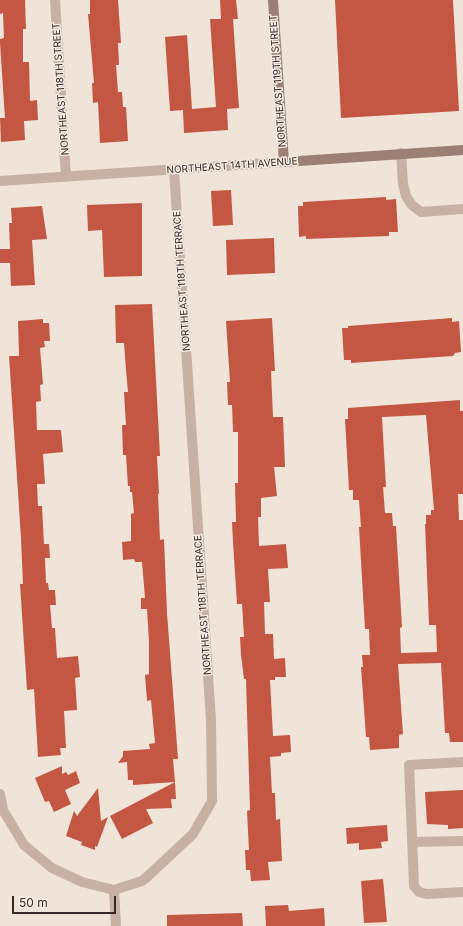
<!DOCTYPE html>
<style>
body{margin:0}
#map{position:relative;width:463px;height:926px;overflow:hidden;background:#f0e3d8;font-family:Inter,sans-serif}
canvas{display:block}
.scale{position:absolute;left:12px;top:896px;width:104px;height:18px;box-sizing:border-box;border:2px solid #332926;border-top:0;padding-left:5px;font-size:12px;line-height:14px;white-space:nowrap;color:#332926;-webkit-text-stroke:3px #f8ede3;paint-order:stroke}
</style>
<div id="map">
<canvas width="463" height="926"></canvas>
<div class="scale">50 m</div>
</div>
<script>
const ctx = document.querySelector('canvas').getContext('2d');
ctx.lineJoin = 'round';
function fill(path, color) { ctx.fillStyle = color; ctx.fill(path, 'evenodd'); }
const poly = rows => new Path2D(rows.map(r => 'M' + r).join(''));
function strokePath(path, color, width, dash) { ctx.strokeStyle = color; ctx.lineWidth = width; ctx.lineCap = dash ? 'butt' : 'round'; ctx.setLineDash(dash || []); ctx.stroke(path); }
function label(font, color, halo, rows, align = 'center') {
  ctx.font = font + ' Inter,sans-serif'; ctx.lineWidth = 3; ctx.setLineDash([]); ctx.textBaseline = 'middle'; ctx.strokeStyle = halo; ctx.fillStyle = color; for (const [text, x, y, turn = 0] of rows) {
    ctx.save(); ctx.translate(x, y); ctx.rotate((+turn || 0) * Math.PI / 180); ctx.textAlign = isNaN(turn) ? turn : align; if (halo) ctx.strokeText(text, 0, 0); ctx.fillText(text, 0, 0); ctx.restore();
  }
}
fill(poly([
 [0,0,25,0,26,29,23,29,23,62,29,62,30,101,37,100,38,120,24,121,25,140,1,142,0,118,5,118,0,43,0,39,4,38,3,13,0,14],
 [90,0,118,0,121,43,118,43,119,65,116,65,118,92,122,92,123,107,126,107,128,141,100,143,98,102,93,103,92,83,94,83,88,14,90,14],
 [220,0,236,0,238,19,233,19,239,108,227,109,228,130,184,133,183,110,170,111,165,37,187,35,192,109,216,107,210,19,221,19],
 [335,0,453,0,459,111,341,118],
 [231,190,233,225,213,226,211,191],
 [386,197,386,200,396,199,398,232,389,232,389,236,306,239,306,236,299,237,298,206,303,206,303,202],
 [142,203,142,276,104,277,102,230,88,231,87,205],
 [42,206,47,239,32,240,35,285,11,286,10,263,0,263,0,249,10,249,9,223,12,223,11,208],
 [274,238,275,273,227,275,226,240],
 [152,304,160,456,157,456,159,494,158,494,160,540,164,539,167,613,178,759,173,759,175,782,133,785,133,780,128,780,127,762,118,763,123,756,123,751,150,749,149,744,155,743,151,700,147,701,145,675,149,674,149,642,147,609,141,609,141,598,145,598,142,562,135,562,134,559,123,560,122,542,131,541,131,514,134,513,132,492,130,492,130,486,128,486,126,455,123,455,122,425,126,425,124,392,128,392,126,370,124,343,116,343,115,305],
 [272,318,275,371,271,371,273,417,283,417,285,467,274,467,277,496,261,498,261,517,258,517,259,546,286,544,288,568,268,569,270,602,264,602,265,634,273,634,274,659,285,658,286,677,275,677,275,680,270,680,273,736,290,735,291,752,281,753,281,756,270,757,272,793,275,793,276,820,280,819,282,861,268,862,270,880,251,881,250,870,246,870,245,850,249,850,247,811,250,810,246,679,244,679,241,655,240,637,244,637,242,604,237,604,233,542,232,522,236,522,235,483,238,483,238,432,233,432,232,405,228,405,227,382,230,382,226,321],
 [452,318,452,322,459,321,461,352,455,353,453,356,351,363,351,360,344,360,342,328,348,328,348,326],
 [43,319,43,323,49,323,50,341,44,341,45,347,40,348,43,384,40,385,41,401,36,402,37,430,61,430,63,452,43,454,45,484,37,484,38,506,42,506,44,544,49,544,50,558,45,558,46,583,48,583,49,590,55,590,56,605,50,605,52,628,55,628,57,658,78,656,80,677,75,678,77,710,64,711,66,748,60,748,61,755,38,757,34,689,27,690,20,584,23,584,21,538,9,356,19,356,18,321],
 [460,400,460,411,463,411,463,494,458,494,459,520,463,520,463,742,450,742,449,733,445,733,441,663,398,664,403,734,399,735,399,748,370,750,369,737,366,737,361,667,363,667,362,655,370,655,369,629,365,629,359,527,361,527,359,500,353,500,353,490,349,490,345,419,348,419,348,408],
 [426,415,434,510,431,510,431,515,426,515,426,524,425,524,429,625,436,625,437,652,401,653,400,628,402,627,396,526,393,526,392,513,385,513,383,487,386,487,382,417],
 [62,766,62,774,66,772,68,775,76,771,80,783,65,790,71,804,54,812,49,801,45,802,35,778],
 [175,782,176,799,171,799,172,808,146,809,153,823,122,839,110,816],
 [98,788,101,821,108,817,97,847,95,846,95,850,81,845,82,842,66,836,74,811,77,816],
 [463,790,463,828,448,829,448,825,427,824,425,792],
 [387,825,388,841,381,842,382,848,359,850,359,843,347,844,346,828],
 [383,879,387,922,364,923,361,881],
 [288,905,289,911,324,908,325,926,266,926,265,906],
 [242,913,243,926,167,926,167,915]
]), '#c35743');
strokePath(poly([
 [55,0,66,177],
 [401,153,403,184,406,196,412,205,421,212,463,209],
 [0,181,284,162],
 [463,762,409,765,414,886,419,892,427,894,463,892],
 [0,794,3,810,24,845,52,868,82,882,114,890,142,881,147,877,193,834,212,801,211,720,174,170],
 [412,842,463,841],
 [114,890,116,926]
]), '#c7b1a4', 10);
strokePath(poly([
 [273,0,284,162,463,150]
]), '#9b8076', 10);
label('10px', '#332926', '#f8ede3', [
 ["NORTHEAST 119TH STREET",278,81,-94],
 ["NORTHEAST 118TH STREET",61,89,-94],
 ["NORTHEAST 14TH AVENUE",232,166,-4],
 ["NORTHEAST 118TH TERRACE",182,281,-94],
 ["NORTHEAST 118TH TERRACE",203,605,-94]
]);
</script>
